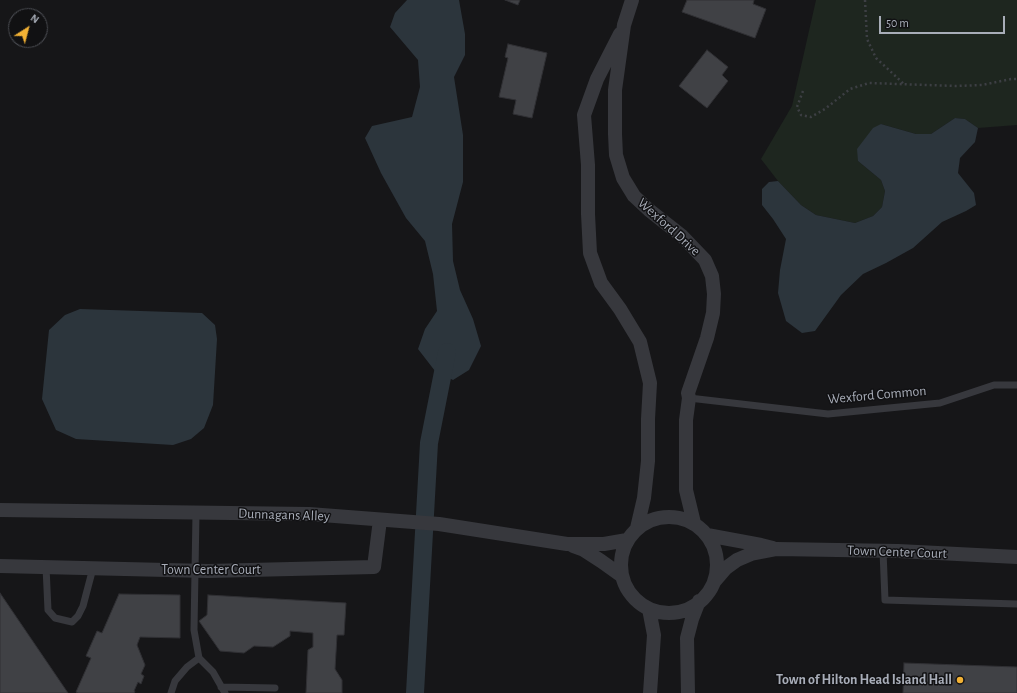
<!DOCTYPE html>
<style>
body{margin:0}
#map{position:relative;width:1017px;height:693px;overflow:hidden;background:#161618;font-family:"Alegreya Sans",sans-serif}
canvas{display:block}
.north{position:absolute;left:8px;top:8px;width:40px;height:40px;box-sizing:border-box;background:#111113;border:1px solid #4d4f55;border-radius:50%;rotate:36deg;font-size:11px;font-weight:700;line-height:16px;text-align:center;color:#a8adb8}
.north::after{content:'';display:block;margin:auto;width:14px;height:18px;background:#f2b134;clip-path:polygon(50% 0,100% 100%,50% 72%,0 100%)}
.scale{position:absolute;left:879px;top:16px;width:126px;height:18px;box-sizing:border-box;border:2px solid #a8adb8;border-top:0;padding-left:5px;font-size:12px;line-height:14px;white-space:nowrap;color:#a8adb8;-webkit-text-stroke:3px #111113;paint-order:stroke}
</style>
<div id="map">
<canvas width="1017" height="693"></canvas>
<div class="north">N</div>
<div class="scale">50 m</div>
</div>
<script>
const ctx = document.querySelector('canvas').getContext('2d');
ctx.lineJoin = 'round';
function fill(path, color) { ctx.fillStyle = color; ctx.fill(path, 'evenodd'); }
const poly = rows => new Path2D(rows.map(r => 'M' + r).join(''));
function strokePath(path, color, width, dash) { ctx.strokeStyle = color; ctx.lineWidth = width; ctx.lineCap = dash ? 'butt' : 'round'; ctx.setLineDash(dash || []); ctx.stroke(path); }
function label(font, color, halo, rows, align = 'center') {
  ctx.font = font + ' "Alegreya Sans",sans-serif'; ctx.lineWidth = 3; ctx.setLineDash([]); ctx.textBaseline = 'middle'; ctx.strokeStyle = halo; ctx.fillStyle = color; for (const [text, x, y, turn = 0] of rows) {
    ctx.save(); ctx.translate(x, y); ctx.rotate((+turn || 0) * Math.PI / 180); ctx.textAlign = isNaN(turn) ? turn : align; if (halo) ctx.strokeText(text, 0, 0); ctx.fillText(text, 0, 0); ctx.restore();
  }
}
fill(poly([
 [816,0,1017,0,1017,125,978,128,965,119,955,118,931,134,916,134,881,124,858,161,881,180,885,191,882,207,873,216,855,223,816,215,801,205,778,181,761,159,792,106]
]), '#1e261f');
fill(poly([
 [407,0,459,0,465,34,465,55,454,77,463,135,463,182,452,224,453,261,460,290,473,319,481,346,469,370,453,380,435,371,418,349,425,329,437,311,433,274,425,241,406,218,381,173,365,138,372,126,412,117,420,87,418,60,390,27,395,13],
 [955,118,965,119,978,128,975,142,960,158,958,173,974,193,976,205,966,211,942,222,913,248,886,263,863,274,841,295,815,331,802,333,786,321,778,293,780,270,786,239,773,219,762,205,762,189,769,182,778,181,801,205,816,215,855,223,873,216,882,207,885,191,881,180,858,161,857,149,873,128,881,124,916,134,931,134],
 [80,309,202,313,215,325,217,339,213,405,204,428,191,439,173,445,76,439,56,430,42,399,49,330,65,315]
]), '#2c353c');
strokePath(poly([
 [415,693,429,443,447,352]
]), '#2c353c', 18);
const building = poly([
 [505,0,520,0,518,5,505,0],
 [687,0,754,0,753,4,766,9,755,38,682,12,687,0],
 [508,44,547,53,532,118,513,114,516,100,499,97,508,58,505,57,508,44],
 [707,50,728,67,722,75,728,81,707,108,679,86,707,50],
 [0,593,68,693,0,693,0,593],
 [119,594,180,595,180,638,140,637,137,645,145,665,141,674,144,676,141,684,138,682,134,691,135,691,134,693,78,693,76,692,91,658,86,656,97,631,102,633,119,594],
 [208,595,346,603,344,635,337,635,335,669,342,680,342,693,306,693,308,650,313,647,313,633,290,631,290,636,273,647,254,646,244,653,220,651,199,621,207,615,208,595],
 [904,663,1017,667,1017,693,903,693,904,663]
]);
fill(building, '#404145');
strokePath(building, '#303034', 1);
strokePath(poly([
 [865,0,867,39,876,58,905,85],
 [803,91,797,107,801,115,811,117,825,109,850,89,869,83,956,86,982,85,1011,79,1017,79]
]), '#3d3f44', 2.5, [2, 3]);
strokePath(poly([
 [689,398,828,414,940,403,994,385,1017,385],
 [196,513,194,630,199,658,213,672,225,693],
 [883,551,885,600,1017,604],
 [46,567,48,610,55,618,72,622,78,616,83,606,93,568],
 [221,687,275,688],
 [171,693,175,681,187,667,199,658]
]), '#37383d', 7);
strokePath(poly([
 [632,0,624,25,615,90,615,134,616,155,623,178,634,196,649,210,682,236,705,260,712,276,714,294,713,313,707,338,688,393,689,398,686,420,686,490,694,523],
 [620,34,597,79,584,115,588,165,588,214,590,253,601,283,620,309,640,342,650,383,648,419,648,461,644,498,637,528],
 [0,510,309,514,439,524,567,544,604,544,627,540],
 '621 565a48 48 0 1 1 96 0a48 48 0 1 1-96 0Z',
 [707,535,761,545,773,548],
 [573,546,584,550,601,561,622,576],
 [0,566,208,571,374,567,380,520],
 [714,582,726,568,737,560,751,554,777,549,898,551,1017,557],
 [649,609,654,635,650,693],
 [688,693,687,638,692,619,699,601]
]), '#37383d', 14);
for (const [x, y, r, color] of [
 [960,680,4,"#f2b134"]
]) { const dot = new Path2D(); dot.arc(x, y, r, 0, 2 * Math.PI); ctx.fillStyle = color; ctx.fill(dot); strokePath(dot, '#111113', 1.5); }
label('14px', '#a8adb8', '#111113', [
 ["Wexford Drive",669,227,42],
 ["Wexford Common",877,395,-5],
 ["Dunnagans Alley",284,515,2],
 ["Town Center Court",897,552,2],
 ["Town Center Court",211,570]
]);
label('bold 14px', '#a8adb8', '#111113', [
 ["Town of Hilton Head Island Hall",952,680]
], 'right');
</script>
